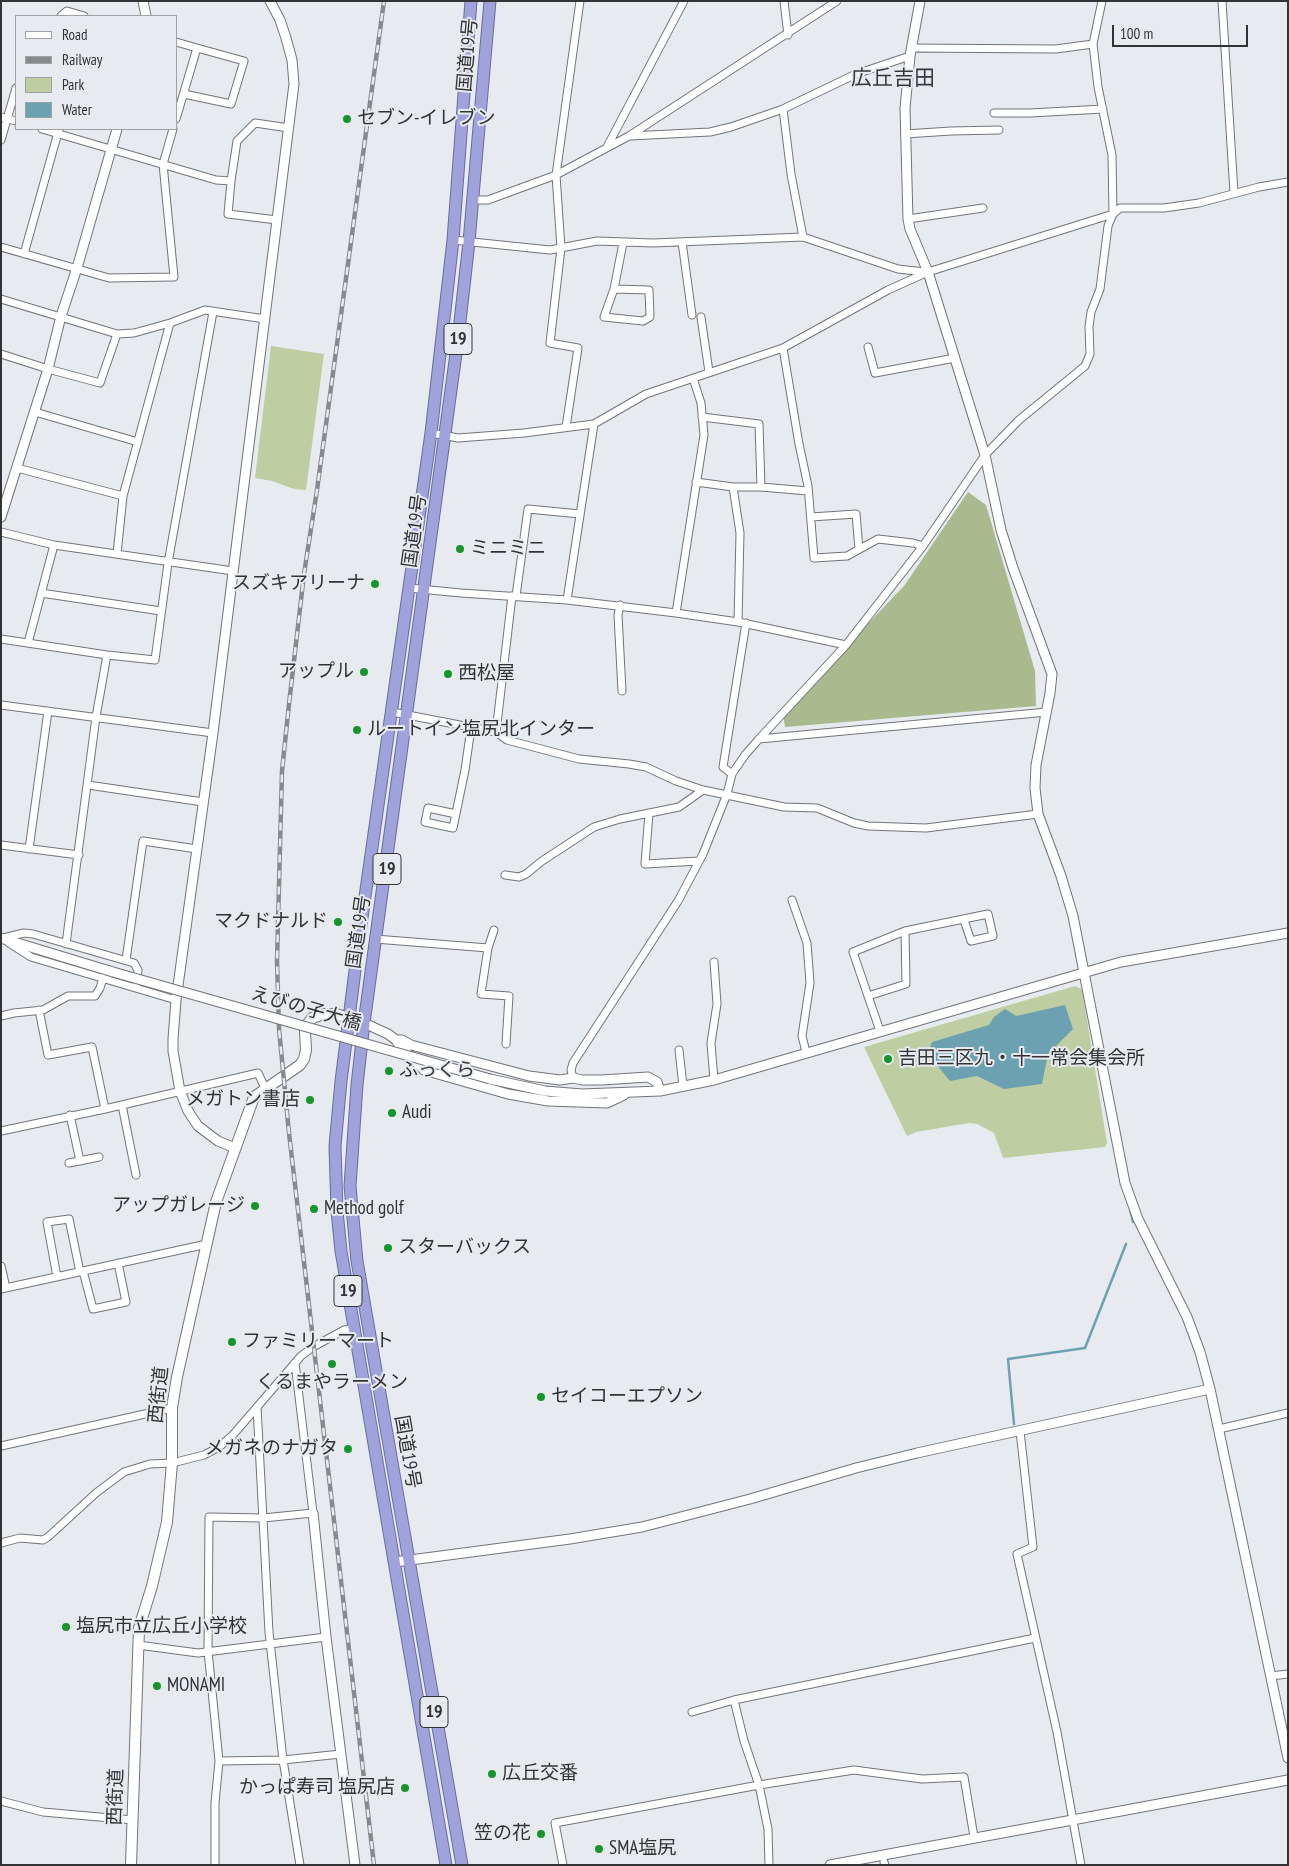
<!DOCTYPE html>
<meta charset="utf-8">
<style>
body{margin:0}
#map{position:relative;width:1289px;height:1866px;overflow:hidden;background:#e7eaef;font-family:"PT Sans Narrow",sans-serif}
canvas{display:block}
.frame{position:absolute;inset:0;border:2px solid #323335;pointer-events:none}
.legend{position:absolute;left:15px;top:15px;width:162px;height:115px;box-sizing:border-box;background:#e7eaef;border:1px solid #9fa1a5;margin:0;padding:6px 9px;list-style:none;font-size:15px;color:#323335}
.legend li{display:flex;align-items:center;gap:10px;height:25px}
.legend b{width:25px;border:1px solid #9fa1a5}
.scale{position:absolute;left:1112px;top:25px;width:136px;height:22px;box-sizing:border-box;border:2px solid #323335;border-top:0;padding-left:6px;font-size:15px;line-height:18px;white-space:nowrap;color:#323335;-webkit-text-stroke:4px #e7eaef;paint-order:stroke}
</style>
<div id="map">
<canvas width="1289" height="1866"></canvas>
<div class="frame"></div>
<ul class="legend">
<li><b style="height:6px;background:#fff"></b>Road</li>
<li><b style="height:6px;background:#87898d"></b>Railway</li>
<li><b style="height:14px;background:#becda2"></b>Park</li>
<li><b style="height:14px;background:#6ca1b1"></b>Water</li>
</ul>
<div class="scale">100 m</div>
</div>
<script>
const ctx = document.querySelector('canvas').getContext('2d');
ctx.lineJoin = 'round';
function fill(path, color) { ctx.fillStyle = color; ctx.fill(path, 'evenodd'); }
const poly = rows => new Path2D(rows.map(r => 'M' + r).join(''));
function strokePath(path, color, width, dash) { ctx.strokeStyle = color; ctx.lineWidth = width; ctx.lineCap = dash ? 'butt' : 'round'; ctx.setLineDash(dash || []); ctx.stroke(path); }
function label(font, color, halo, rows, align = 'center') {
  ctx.font = font + ' "PT Sans Narrow","Noto Sans JP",sans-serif'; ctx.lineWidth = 4; ctx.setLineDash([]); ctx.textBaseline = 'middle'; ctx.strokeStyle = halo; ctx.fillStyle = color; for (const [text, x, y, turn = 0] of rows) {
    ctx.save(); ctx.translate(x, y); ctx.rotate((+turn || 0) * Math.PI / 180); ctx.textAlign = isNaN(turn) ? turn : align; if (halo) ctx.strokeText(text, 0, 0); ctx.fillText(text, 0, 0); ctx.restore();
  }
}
fill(poly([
 [271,346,324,354,306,490,294,489,272,481,255,478],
 [1075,986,1082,989,1107,1143,1105,1147,1003,1158,994,1133,977,1124,969,1123,916,1132,907,1136,864,1047]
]), '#becda2');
fill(poly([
 [968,492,986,505,1035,671,1036,706,785,727,783,713,904,586]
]), '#aab98e');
fill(poly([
 [1065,1005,1073,1029,1048,1054,1042,1084,1004,1089,977,1076,950,1081,937,1065,929,1050,932,1042,989,1025,994,1017,1005,1009,1016,1016]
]), '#6ca1b1');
strokePath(poly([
 [1130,1209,1133,1222],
 [1014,1424,1008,1359,1085,1348,1126,1244]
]), '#6ca1b1', 2.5);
const minor = poly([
 [784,1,788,35],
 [1222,1,1234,193],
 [61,16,67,11,84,16],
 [176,42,197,48,176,119],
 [911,48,1056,49,1093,44],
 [184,94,231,104,244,61,197,48],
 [783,109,791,174,803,237],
 [994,113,1030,113,1103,109],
 [1,117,16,121],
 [42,129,216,180,231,181],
 [905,134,951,131,999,130],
 [630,136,710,132,731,127,783,109,856,74,910,56],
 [1,140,16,88],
 [607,147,684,1],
 [472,200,488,200,556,175,629,136,837,1],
 [908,219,983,208],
 [277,220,228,214,231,181,237,141,255,123,289,128],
 [453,240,550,250,597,241,653,243,803,237,898,269,925,272],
 [682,242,692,315],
 [1,247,109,278,174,277,163,164,173,129],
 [24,254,59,129],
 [614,289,649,290,650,317,643,321,604,317,614,289,623,243],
 [1,299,117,334,134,333,170,323,205,310,265,319],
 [701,317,709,372],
 [868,347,875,373,955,358],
 [783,348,799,444,808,486,814,558,847,556,878,539,913,543,923,546],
 [1,354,48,369,100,383,117,334],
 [35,412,138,442],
 [702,417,759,424,761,487],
 [566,427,578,348,550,343,561,248,556,175,580,1],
 [431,433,458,438,524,433,594,424,646,394,783,348,888,290,928,272,1113,214,1120,208,1164,208,1199,203,1259,187,1288,182],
 [17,468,123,496],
 [696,482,733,487,761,487,808,491],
 [733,487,740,533,738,622],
 [811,517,856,514,859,549],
 [1,532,54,545,233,571],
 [117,554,123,496,170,323],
 [409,588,461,593,567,600,676,613,738,622,846,645],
 [41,593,161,611],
 [516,596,528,509,580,514],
 [567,600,594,424],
 [620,605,618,615,622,691],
 [676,613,704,435,701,403,693,378],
 [1,639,107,655,155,660,168,563,213,312],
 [28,643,54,545],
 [1,705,213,733],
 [392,712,496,732,507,740,579,759,629,764,646,767,676,781,703,790,784,807,817,808,854,823,868,826,926,828,1038,814],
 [496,732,512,596],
 [759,739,1047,712],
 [732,774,723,767,746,623],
 [88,785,203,802],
 [649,813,645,864,699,861],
 [456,814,428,808,425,822,453,828,465,770,471,728],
 [1,845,79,855],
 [29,849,48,711],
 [505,875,519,877,526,874,542,861,594,827,620,819,679,807,703,790],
 [792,900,807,943,810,983,802,1036,806,1052],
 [3,938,24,933,33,934,134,963,138,970,136,988],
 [375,939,488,948,494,930],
 [9,943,31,957,176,1000],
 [66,944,96,717,107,655],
 [488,948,481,994,509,996,506,1044],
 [126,960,143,841,197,849],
 [868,996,906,984,905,931],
 [39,1010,48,1055,92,1047,105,1109],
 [1,1016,14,1013,43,1010,68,996,95,996,100,988,103,978],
 [880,1031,853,952,905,931,988,914,993,936,971,941,964,920],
 [679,1050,683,1086],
 [573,1078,571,1070,573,1063,678,901,703,854,727,794,732,774,745,755,759,739,846,645,923,546,985,455,1019,420,1085,366,1090,354,1089,327,1091,312,1100,289,1108,226,1113,214,1112,155,1098,87,1093,44,1102,1],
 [714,1080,711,1043,717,1004,714,962],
 [122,1105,136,1175],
 [70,1115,80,1161],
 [1,1131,105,1109,258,1073,265,1088],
 [69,1163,99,1157],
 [1,1266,6,1288],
 [83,1271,93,1309,126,1302,118,1263],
 [57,1277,47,1222,69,1219,80,1272],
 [1,1289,207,1244],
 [257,1407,269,1632,283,1760,300,1865],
 [1219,1429,1288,1413],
 [1020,1431,1033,1547,1017,1554,1057,1732,1081,1865],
 [1,1446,172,1408],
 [1,1543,20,1538,43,1540,48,1537,96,1493,124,1472,150,1464,172,1463,204,1455,219,1447,232,1436,301,1356,313,1347,344,1330,354,1329],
 [138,1645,198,1653,326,1637],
 [1270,1676,1288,1674],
 [734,1700,744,1741,759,1785,768,1829,769,1865],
 [692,1712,734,1700,1035,1638],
 [219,1761,283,1760,341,1754],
 [1,1801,43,1812,133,1820],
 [884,1862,885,1865],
 [215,1865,215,1803,219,1761,208,1651,209,1517,263,1518,313,1513,295,1363],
 [563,1865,555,1823,759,1785,854,1770,922,1779,964,1777,974,1837]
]);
const tertiary = poly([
 [143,1,146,16],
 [920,1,910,56,905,108,908,219,910,229,928,272,985,455,1001,530,1013,568,1052,674,1050,693,1036,765,1035,788,1038,814,1061,876,1073,916,1125,1183,1138,1219,1187,1317,1200,1352,1210,1389,1288,1758],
 [1,517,48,369,61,316,77,268,117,129],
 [1,938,113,972],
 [364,1023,388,1034,396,1040,399,1045,424,1070,508,1094,548,1101,607,1103,624,1095],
 [396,1040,402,1040,411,1045,529,1076,560,1080,573,1078,582,1080,602,1080,648,1077,657,1082,660,1091],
 [490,1079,545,1091,582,1094,660,1091,714,1080,1121,962,1288,933],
 [235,1148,218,1141,198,1126,188,1111,180,1091,173,1051,173,1039,176,1000,213,733,294,84,292,60,286,38,280,20,270,1],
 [313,1513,326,1637,355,1865],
 [395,1562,570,1539,642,1527,750,1499,856,1468,917,1453,1210,1389],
 [830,1865,1288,1780]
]);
const secondary = poly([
 [131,1865,139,1628,152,1586,167,1522,172,1463,172,1408,177,1377,216,1202,254,1097,300,1065,304,1059,306,1050,305,1032,307,1025,312,1018,324,1014,336,1014,364,1023]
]);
const trunk = poly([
 [446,1865,341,1251,337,1211,335,1146,341,1081,359,939,431,433,453,240,471,1],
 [462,1865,357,1261,350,1186,357,1085,364,1023,458,339,469,242,490,1]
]);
strokePath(minor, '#717479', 9);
strokePath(tertiary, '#717479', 11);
strokePath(secondary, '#717479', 12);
strokePath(trunk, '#6a6c9c', 13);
strokePath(minor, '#fff', 7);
strokePath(tertiary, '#fff', 9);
strokePath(secondary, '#fff', 10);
strokePath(trunk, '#a0a2dc', 11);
const rail = poly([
 [374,1865,289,1133,279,1029,277,961,282,771,289,704,304,574,317,490,384,1]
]);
strokePath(rail, '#87898d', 4.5);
strokePath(rail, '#e7eaef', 2.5, [8]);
const tertiaryBridge = poly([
 [113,972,490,1079]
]);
strokePath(tertiaryBridge, '#717479', 11, []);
strokePath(tertiaryBridge, '#fff', 9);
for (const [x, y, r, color] of [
 [347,119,5,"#16962a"],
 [460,549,5,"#16962a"],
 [375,584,5,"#16962a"],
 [364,672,5,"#16962a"],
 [448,674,5,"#16962a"],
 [357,730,5,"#16962a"],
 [338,922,5,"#16962a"],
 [888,1059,5,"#16962a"],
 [389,1071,5,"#16962a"],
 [310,1100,5,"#16962a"],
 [392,1113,5,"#16962a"],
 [255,1206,5,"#16962a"],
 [314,1209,5,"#16962a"],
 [388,1248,5,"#16962a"],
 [232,1342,5,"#16962a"],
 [332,1364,5,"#16962a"],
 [541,1397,5,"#16962a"],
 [348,1449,5,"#16962a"],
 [66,1627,5,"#16962a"],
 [157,1686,5,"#16962a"],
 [492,1774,5,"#16962a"],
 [405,1788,5,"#16962a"],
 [541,1834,5,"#16962a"],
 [599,1849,5,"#16962a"]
]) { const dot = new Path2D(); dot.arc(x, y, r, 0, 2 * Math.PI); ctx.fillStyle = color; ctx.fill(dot); strokePath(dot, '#e7eaef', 2); }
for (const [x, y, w] of [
 [458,339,28],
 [387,869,28],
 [348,1291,28],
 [434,1712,28]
]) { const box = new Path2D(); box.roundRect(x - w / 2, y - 15.5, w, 31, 4); ctx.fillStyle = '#e7eaef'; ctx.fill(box); strokePath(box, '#323335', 1); }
label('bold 18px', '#323335', null, [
 ["19",458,339],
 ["19",387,869],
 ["19",348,1291],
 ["19",434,1712]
]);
label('19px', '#323335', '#e7eaef', [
 ["国道19号",468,55,-85],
 ["国道19号",415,531,-82],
 ["国道19号",359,932,-82],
 ["えびの子大橋",306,1009,16],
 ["西街道",159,1395,-84],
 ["国道19号",407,1452,80],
 ["西街道",116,1797,-88]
]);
label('19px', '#323335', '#e7eaef', [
 ["セブン-イレブン",357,119],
 ["ミニミニ",470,549],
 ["スズキアリーナ",365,584,"right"],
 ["アップル",354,672,"right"],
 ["西松屋",458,674],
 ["ルートイン塩尻北インター",367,730],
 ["マクドナルド",328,922,"right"],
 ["吉田三区九・十一常会集会所",898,1059],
 ["ふっくら",399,1071],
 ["メガトン書店",300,1100,"right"],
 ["Audi",402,1113],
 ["アップガレージ",245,1206,"right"],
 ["Method golf",324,1209],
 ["スターバックス",398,1248],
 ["ファミリーマート",242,1342],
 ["くるまやラーメン",332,1383,"center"],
 ["セイコーエプソン",551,1397],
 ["メガネのナガタ",338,1449,"right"],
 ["塩尻市立広丘小学校",76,1627],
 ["MONAMI",167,1686],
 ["広丘交番",502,1774],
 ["かっぱ寿司 塩尻店",395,1788,"right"],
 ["笠の花",531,1834,"right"],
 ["SMA塩尻",609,1849]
], 'left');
label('21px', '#36393c', '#e7eaef', [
 ["広丘吉田",893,79]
]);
</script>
